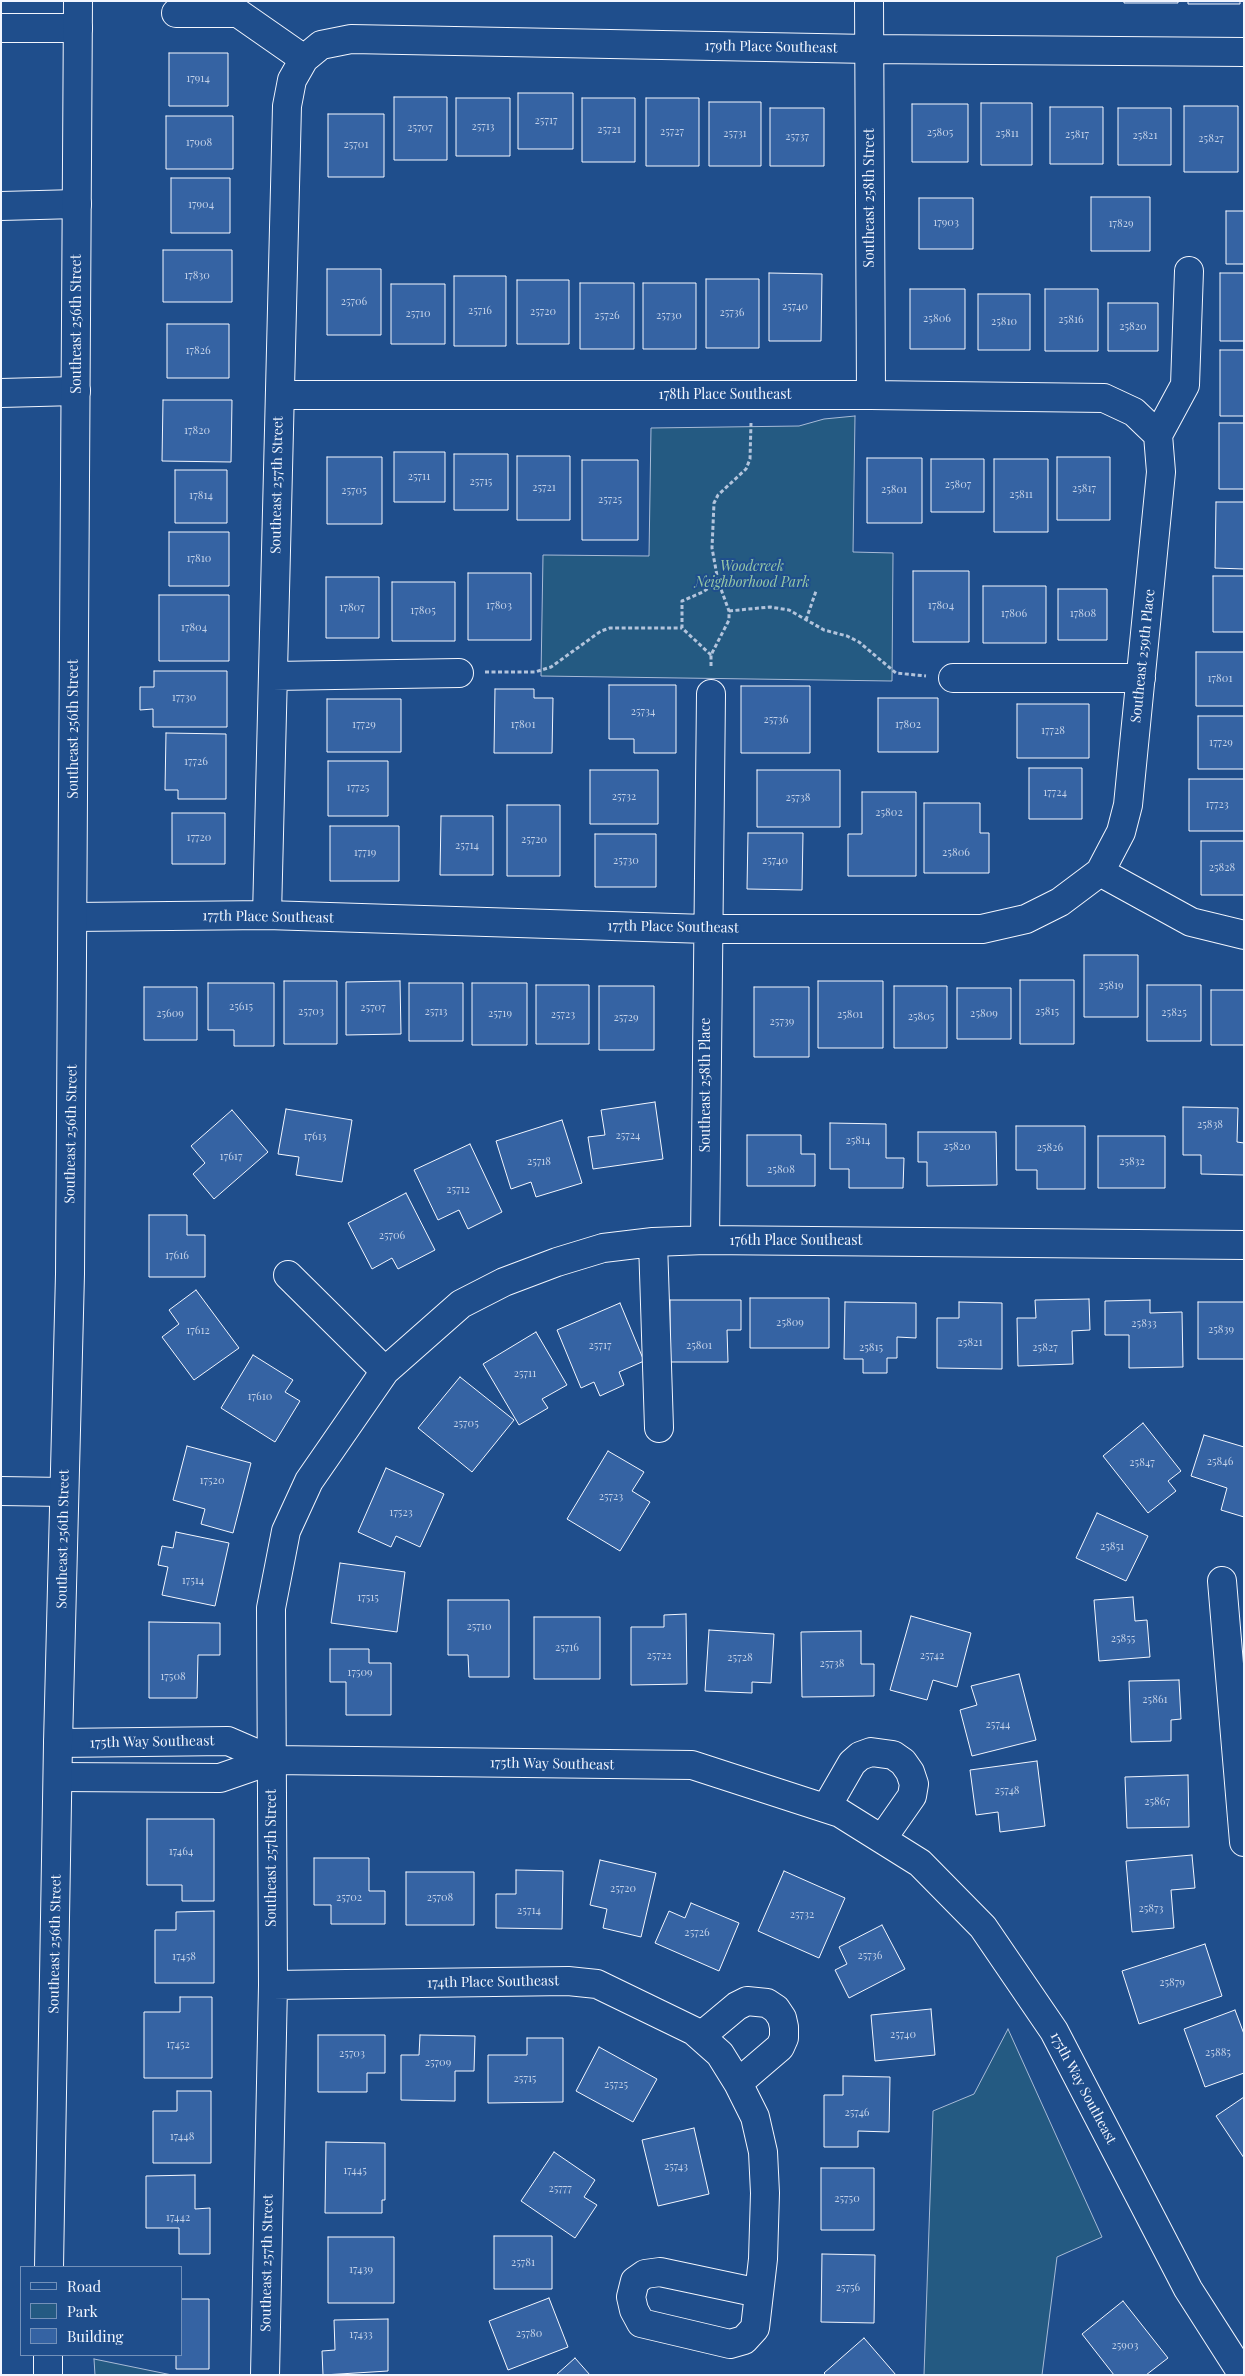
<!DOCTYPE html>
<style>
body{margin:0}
#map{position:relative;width:1245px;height:2376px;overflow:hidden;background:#1f4e8c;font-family:"Playfair Display",serif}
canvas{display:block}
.frame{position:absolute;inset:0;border:2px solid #f2f6ff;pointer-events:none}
.legend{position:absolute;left:20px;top:2266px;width:162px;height:90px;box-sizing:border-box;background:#1f4e8c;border:1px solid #7391ba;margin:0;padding:6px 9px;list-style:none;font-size:15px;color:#f2f6ff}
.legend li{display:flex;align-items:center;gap:10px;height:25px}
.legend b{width:25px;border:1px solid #7391ba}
</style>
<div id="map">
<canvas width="1245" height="2376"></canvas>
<div class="frame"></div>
<ul class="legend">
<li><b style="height:6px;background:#1f4e8c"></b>Road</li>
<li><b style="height:14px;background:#245a82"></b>Park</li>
<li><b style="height:14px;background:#3563a3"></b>Building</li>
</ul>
</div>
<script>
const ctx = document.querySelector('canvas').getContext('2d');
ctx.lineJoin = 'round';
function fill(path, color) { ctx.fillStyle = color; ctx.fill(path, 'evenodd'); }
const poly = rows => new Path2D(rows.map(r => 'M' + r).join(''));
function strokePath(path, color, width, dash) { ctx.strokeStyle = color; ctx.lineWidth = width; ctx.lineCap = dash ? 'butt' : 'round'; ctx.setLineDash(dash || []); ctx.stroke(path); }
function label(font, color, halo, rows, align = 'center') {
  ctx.font = font + ' "Playfair Display",serif'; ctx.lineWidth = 4; ctx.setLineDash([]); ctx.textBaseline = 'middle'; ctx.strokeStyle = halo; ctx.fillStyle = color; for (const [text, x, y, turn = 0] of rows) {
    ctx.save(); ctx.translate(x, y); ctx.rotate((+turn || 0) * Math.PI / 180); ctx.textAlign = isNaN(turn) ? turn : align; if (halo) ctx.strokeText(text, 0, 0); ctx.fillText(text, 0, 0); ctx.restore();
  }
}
const green = poly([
 [855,416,853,552,893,553,892,681,541,676,543,555,649,556,651,428,799,426,824,419,855,416],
 [1008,2029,1102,2237,1057,2257,1042,2375,924,2375,933,2111,974,2094,1008,2029],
 [94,2359,172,2375,95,2375,94,2359]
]);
fill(green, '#245a82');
strokePath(green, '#a8bbd7', 1);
const building = poly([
 [1124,1,1178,1,1178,3,1124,3,1124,1],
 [1188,1,1240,1,1240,4,1188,4,1188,1],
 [169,53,228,53,228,106,169,106,169,53],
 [518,93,573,93,573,149,518,149,518,93],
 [394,97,447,97,447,160,394,160,394,97],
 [456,98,510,98,510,156,456,156,456,98],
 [582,98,635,98,635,162,582,162,582,98],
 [646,98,699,98,699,166,646,166,646,98],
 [709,102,761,102,761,166,709,166,709,102],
 [981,103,1032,103,1032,165,981,165,981,103],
 [912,104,968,104,968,162,912,162,912,104],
 [1184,106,1238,106,1238,172,1184,172,1184,106],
 [1050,107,1103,107,1103,164,1050,164,1050,107],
 [770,108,824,108,824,166,770,166,770,108],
 [1118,108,1171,108,1171,165,1118,165,1118,108],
 [328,114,384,114,384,177,328,177,328,114],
 [166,116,233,116,233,169,166,169,166,116],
 [171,178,230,178,230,233,171,233,171,178],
 [1091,197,1150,197,1150,251,1091,251,1091,197],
 [919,198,973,198,973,249,919,249,919,198],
 [1226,211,1244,211,1244,264,1226,264,1226,211],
 [163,250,232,250,232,302,163,302,163,250],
 [327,269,381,269,381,335,327,335,327,269],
 [769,273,822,274,821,341,769,341,769,273],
 [1220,273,1244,273,1244,341,1220,341,1220,273],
 [454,276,506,276,506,346,454,346,454,276],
 [706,279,759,279,759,348,706,348,706,279],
 [517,280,569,280,569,344,517,344,517,280],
 [580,283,634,283,634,349,580,349,580,283],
 [643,283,696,283,696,349,643,349,643,283],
 [391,284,445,284,445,344,391,344,391,284],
 [910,289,965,289,965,349,910,349,910,289],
 [1045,289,1098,289,1098,351,1045,351,1045,289],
 [978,294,1030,294,1030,350,978,350,978,294],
 [1108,303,1158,303,1158,351,1108,351,1108,303],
 [167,324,229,324,229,378,167,378,167,324],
 [1220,350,1244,350,1244,416,1220,416,1220,350],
 [163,400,232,400,231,462,162,461,163,400],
 [1219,423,1244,423,1244,489,1219,489,1219,423],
 [394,452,445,452,445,502,394,502,394,452],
 [454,454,508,454,508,510,454,510,454,454],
 [517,456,570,456,570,520,517,520,517,456],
 [327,457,382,457,382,524,327,524,327,457],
 [1057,457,1110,457,1110,520,1057,520,1057,457],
 [867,458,922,458,922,523,867,523,867,458],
 [931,459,984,459,984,512,931,512,931,459],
 [994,459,1048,459,1048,532,994,532,994,459],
 [582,460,638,460,638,540,582,540,582,460],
 [175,470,227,470,227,523,175,523,175,470],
 [1216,502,1244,502,1244,569,1215,568,1216,502],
 [169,532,229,532,229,586,169,586,169,532],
 [913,571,969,571,969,642,913,642,913,571],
 [468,573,531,573,531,640,468,640,468,573],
 [1213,576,1244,576,1244,632,1213,632,1213,576],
 [326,577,379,577,379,638,326,638,326,577],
 [392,582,455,582,455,641,392,641,392,582],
 [983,586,1046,586,1046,643,983,643,983,586],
 [1058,589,1107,589,1107,640,1058,640,1058,589],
 [159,595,229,595,229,661,159,661,159,595],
 [1196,652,1244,652,1244,706,1196,706,1196,652],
 [154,671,227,671,227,727,153,727,153,709,140,710,140,687,154,687,154,671],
 [609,685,676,685,676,753,634,753,634,739,609,739,609,685],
 [741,686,810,686,810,753,741,753,741,686],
 [495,689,534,689,534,698,553,698,552,753,494,753,495,689],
 [878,698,938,698,938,752,878,752,878,698],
 [327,699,401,699,401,752,327,752,327,699],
 [1017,704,1089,704,1089,758,1017,758,1017,704],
 [1198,716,1244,716,1244,769,1198,769,1198,716],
 [166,733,226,734,226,799,178,799,178,790,165,790,166,733],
 [328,761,388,761,388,816,328,816,328,761],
 [1029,768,1082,768,1082,819,1029,819,1029,768],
 [590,770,658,770,658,824,590,824,590,770],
 [757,770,840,770,840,827,757,827,757,770],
 [1189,779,1244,779,1244,831,1189,831,1189,779],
 [862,792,916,792,916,876,848,876,848,834,862,834,862,792],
 [924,803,980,803,980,833,989,833,989,873,924,873,924,803],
 [507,805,560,805,560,876,507,876,507,805],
 [172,813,225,813,225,864,172,864,172,813],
 [441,816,493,816,493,875,440,875,441,816],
 [330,826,399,826,399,881,330,881,330,826],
 [748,833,803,833,802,890,747,889,748,833],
 [595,834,656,834,656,887,595,887,595,834],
 [1201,841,1244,841,1244,895,1201,895,1201,841],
 [1084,955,1138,955,1138,1017,1084,1017,1084,955],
 [1020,980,1074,980,1074,1044,1020,1044,1020,980],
 [284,981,337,981,337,1044,284,1044,284,981],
 [400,981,401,1034,346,1035,346,982,400,981],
 [818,981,883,981,883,1048,818,1048,818,981],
 [208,983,274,983,274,1046,234,1046,234,1030,208,1030,208,983],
 [409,983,463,983,463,1041,409,1041,409,983],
 [472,983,527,983,527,1045,472,1045,472,983],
 [536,985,589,985,589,1044,536,1044,536,985],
 [1147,985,1201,985,1201,1041,1147,1041,1147,985],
 [599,986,654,986,654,1050,599,1050,599,986],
 [894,986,947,986,947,1048,894,1048,894,986],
 [144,987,197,987,197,1040,144,1040,144,987],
 [754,987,809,987,809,1057,754,1057,754,987],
 [957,988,1011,988,1011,1039,957,1039,957,988],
 [1211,990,1244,990,1244,1045,1211,1045,1211,990],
 [655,1102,663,1159,593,1169,588,1137,605,1135,601,1110,655,1102],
 [1183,1107,1238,1108,1237,1142,1244,1143,1244,1175,1201,1174,1201,1155,1183,1155,1183,1107],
 [286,1109,352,1120,342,1182,296,1175,299,1157,278,1154,286,1109],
 [232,1110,268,1152,214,1199,193,1174,205,1163,191,1146,232,1110],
 [562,1120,582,1183,536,1197,531,1182,511,1189,496,1141,562,1120],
 [830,1123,886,1124,886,1158,904,1158,903,1188,849,1188,849,1169,830,1169,830,1123],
 [1016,1126,1085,1126,1085,1189,1037,1189,1037,1170,1016,1170,1016,1126],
 [918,1132,996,1132,997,1185,927,1186,927,1162,918,1162,918,1132],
 [747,1135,801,1135,801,1154,815,1154,815,1186,747,1186,747,1135],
 [1098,1136,1165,1136,1165,1188,1098,1188,1098,1136],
 [470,1144,502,1212,468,1229,459,1210,438,1220,414,1170,470,1144],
 [406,1193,435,1250,398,1269,392,1258,372,1269,348,1223,406,1193],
 [149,1215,187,1215,187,1235,205,1235,205,1277,149,1277,149,1215],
 [196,1290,239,1348,194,1380,162,1337,179,1324,169,1310,196,1290],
 [750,1298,829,1298,829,1348,750,1348,750,1298],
 [1089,1299,1090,1330,1072,1331,1073,1364,1018,1366,1017,1318,1036,1318,1035,1300,1089,1299],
 [670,1300,741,1300,741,1330,727,1330,728,1362,670,1362,670,1300],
 [1150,1300,1150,1313,1182,1312,1183,1367,1129,1368,1129,1335,1105,1335,1105,1301,1150,1300],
 [845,1302,916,1303,916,1338,897,1337,897,1358,887,1358,887,1373,863,1373,863,1359,844,1359,845,1302],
 [959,1302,1002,1303,1002,1369,937,1368,937,1318,959,1318,959,1302],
 [1198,1302,1244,1302,1244,1359,1198,1359,1198,1302],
 [620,1303,644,1361,619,1372,624,1385,600,1396,594,1382,581,1388,557,1330,620,1303],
 [536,1332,567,1385,542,1399,548,1408,519,1425,483,1364,536,1332],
 [253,1355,293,1380,285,1392,300,1401,275,1442,221,1408,253,1355],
 [460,1377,514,1420,472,1472,418,1428,460,1377],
 [1143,1423,1181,1471,1168,1481,1176,1491,1148,1513,1103,1456,1143,1423],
 [1204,1435,1244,1447,1244,1517,1221,1510,1227,1488,1191,1476,1204,1435],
 [187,1446,251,1463,233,1533,201,1524,205,1509,173,1500,187,1446],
 [608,1451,644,1472,632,1491,650,1502,620,1551,567,1519,608,1451],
 [386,1468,444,1494,420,1547,396,1536,391,1547,358,1532,386,1468],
 [1097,1513,1148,1536,1126,1581,1076,1558,1097,1513],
 [176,1532,229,1543,215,1606,162,1595,168,1567,158,1565,162,1546,173,1548,176,1532],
 [340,1563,405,1572,397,1632,331,1623,340,1563],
 [1133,1597,1135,1621,1147,1620,1150,1657,1099,1661,1094,1600,1133,1597],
 [448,1600,509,1600,509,1677,469,1677,468,1655,448,1655,448,1600],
 [686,1614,687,1684,631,1685,631,1627,664,1627,664,1615,686,1614],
 [911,1616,971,1633,957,1687,933,1680,927,1700,890,1690,911,1616],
 [534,1617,600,1617,600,1679,534,1679,534,1617],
 [149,1622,220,1623,220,1655,198,1655,197,1698,149,1698,149,1622],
 [709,1630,774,1634,771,1683,752,1682,752,1693,705,1691,709,1630],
 [861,1631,861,1664,874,1664,874,1696,802,1697,801,1632,861,1631],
 [330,1649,369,1649,369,1663,391,1663,391,1715,346,1715,346,1682,330,1682,330,1649],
 [1019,1674,1036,1740,972,1756,960,1710,977,1705,971,1686,1019,1674],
 [1179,1680,1181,1719,1171,1720,1171,1741,1131,1742,1129,1681,1179,1680],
 [1037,1761,1045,1826,1000,1832,998,1812,976,1815,970,1770,1037,1761],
 [1188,1775,1189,1827,1127,1828,1125,1777,1188,1775],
 [147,1819,214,1819,214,1901,182,1901,182,1885,147,1885,147,1819],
 [1192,1855,1195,1888,1171,1890,1174,1928,1132,1932,1126,1861,1192,1855],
 [314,1858,369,1858,369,1891,385,1891,385,1924,331,1924,331,1905,314,1905,314,1858],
 [600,1860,656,1873,641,1937,603,1928,607,1909,590,1905,600,1860],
 [516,1870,563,1871,562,1929,496,1928,496,1894,516,1894,516,1870],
 [784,1871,845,1898,819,1958,758,1931,784,1871],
 [406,1872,474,1872,474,1925,406,1925,406,1872],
 [691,1903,739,1923,719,1971,655,1943,669,1911,685,1918,691,1903],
 [214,1911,214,1983,155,1983,155,1930,176,1930,176,1912,214,1911],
 [882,1925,905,1969,849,1998,835,1970,847,1964,839,1947,882,1925],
 [1205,1944,1222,1996,1139,2024,1122,1971,1205,1944],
 [180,1997,212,1997,212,2078,144,2078,144,2012,180,2012,180,1997],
 [931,2009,935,2055,875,2061,871,2015,931,2009],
 [1235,2010,1244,2034,1244,2073,1205,2087,1184,2029,1235,2010],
 [318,2035,385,2035,385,2073,367,2073,367,2092,318,2092,318,2035],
 [420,2035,475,2036,474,2071,455,2071,455,2101,401,2100,401,2055,419,2055,420,2035],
 [527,2038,563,2038,563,2102,488,2103,488,2055,527,2055,527,2038],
 [599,2047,657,2079,633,2122,576,2091,599,2047],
 [843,2076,890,2077,889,2132,858,2131,858,2147,824,2147,824,2095,843,2095,843,2076],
 [177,2091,211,2091,211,2163,153,2163,153,2111,177,2111,177,2091],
 [1244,2097,1244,2158,1216,2116,1244,2097],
 [694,2128,709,2194,658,2206,642,2140,694,2128],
 [326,2142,385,2143,385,2200,382,2200,382,2213,325,2213,326,2142],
 [554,2152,595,2180,584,2197,597,2205,575,2238,521,2201,554,2152],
 [821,2168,874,2168,874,2230,821,2230,821,2168],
 [195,2175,195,2209,210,2208,210,2254,179,2254,179,2228,146,2228,146,2176,195,2175],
 [494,2236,552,2236,552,2289,494,2289,494,2236],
 [328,2237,394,2237,394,2303,328,2303,328,2237],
 [822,2254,875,2255,874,2323,821,2322,822,2254],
 [549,2298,568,2347,508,2370,489,2321,549,2298],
 [181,2299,209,2299,209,2369,176,2369,176,2355,181,2355,181,2299],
 [1123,2301,1168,2358,1146,2375,1114,2375,1082,2334,1123,2301],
 [388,2319,388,2371,323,2375,322,2351,335,2350,334,2320,388,2319],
 [864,2338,896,2375,826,2375,824,2373,864,2338],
 [575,2358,590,2375,556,2375,575,2358]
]);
fill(building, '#3563a3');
strokePath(building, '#f2f6ff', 1);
const minor = poly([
 [869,1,871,395],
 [176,13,238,13,304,59],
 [1,28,78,28],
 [1,206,77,204],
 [1,393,76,391],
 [280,395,871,395,1104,398,1134,412,1158,435],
 [1158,435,1185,385,1189,271],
 [273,676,459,673],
 [953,678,1141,678],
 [1100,872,1121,832,1128,805,1161,472,1158,435],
 [267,915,287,106,292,80,304,59,321,45,351,39,869,49,1244,52],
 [73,917,267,915,706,929,982,929,1026,919,1060,902,1100,872,1191,922,1244,935],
 [705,1240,711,694],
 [653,1242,659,1428],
 [288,1275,385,1371],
 [1,1491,64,1492],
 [1222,1581,1244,1842],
 [272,1760,692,1765,840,1813,920,1863,983,1927,1054,2031,1188,2289,1243,2375],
 [58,1777,220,1778,272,1760,228,1741,58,1743],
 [826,1808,852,1763,860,1756,871,1752,893,1755,903,1762,910,1772,914,1784,912,1796,882,1839],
 [273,1985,568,1981,597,1984,694,2031,720,2054,738,2083,755,2117,763,2152,765,2193,763,2259,755,2328,744,2340,730,2344,641,2323,634,2310,631,2297,635,2281,645,2274,660,2272,759,2293],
 [701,2036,737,2006,747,2001,767,2003,776,2009,782,2018,784,2027,784,2038,780,2047,738,2083],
 [265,2375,273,1985,271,1608,286,1531,309,1481,385,1371,461,1304,504,1282,557,1262,603,1248,653,1242,705,1240,1244,1245]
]);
const major = poly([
 [49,2267,58,1743,70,1274,78,1],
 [48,2375,48,2355]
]);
strokePath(minor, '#f2f6ff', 30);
strokePath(major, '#f2f6ff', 30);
strokePath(poly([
 [729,611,770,607,789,610,824,630,847,636,859,642,896,673,926,676],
 [806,620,816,591],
 [711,655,682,628,682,601,703,592,718,581],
 [711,666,711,655,729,620,729,611,718,581,712,548,714,503,718,495,746,469,750,459,751,423],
 [485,672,535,672,551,667,601,631,610,628,682,628]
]), '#b3c4dc', 3, [4, 2.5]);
strokePath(minor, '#1f4e8c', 28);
strokePath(major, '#1f4e8c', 28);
label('11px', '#c3d1e8', null, [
 ["17914",198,79],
 ["25717",546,121],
 ["25713",483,127],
 ["25707",420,128],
 ["25721",609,130],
 ["25727",672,132],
 ["25805",940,133],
 ["25731",735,134],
 ["25811",1007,134],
 ["25817",1077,135],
 ["25821",1145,136],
 ["25737",797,137],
 ["25827",1211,139],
 ["17908",199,143],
 ["25701",356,145],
 ["17904",201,205],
 ["17903",946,223],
 ["17829",1121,224],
 ["17830",197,276],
 ["25706",354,302],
 ["25740",795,307],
 ["25716",480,311],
 ["25720",543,312],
 ["25736",732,313],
 ["25710",418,314],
 ["25726",607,316],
 ["25730",669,316],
 ["25806",937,319],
 ["25816",1071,320],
 ["25810",1004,322],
 ["25820",1133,327],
 ["17826",198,351],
 ["17820",197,431],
 ["25711",419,477],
 ["25715",481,482],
 ["25807",958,485],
 ["25721",544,488],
 ["25817",1084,489],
 ["25801",894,490],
 ["25705",354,491],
 ["25811",1021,495],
 ["17814",201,496],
 ["25725",610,500],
 ["17810",199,559],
 ["17803",499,606],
 ["17804",941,606],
 ["17807",352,608],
 ["17805",423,611],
 ["17806",1014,614],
 ["17808",1083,614],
 ["17804",194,628],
 ["17801",1220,679],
 ["17730",184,698],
 ["25734",643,712],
 ["25736",776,720],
 ["17729",364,725],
 ["17801",523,725],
 ["17802",908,725],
 ["17728",1053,731],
 ["17729",1221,743],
 ["17726",196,762],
 ["17725",358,788],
 ["17724",1055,793],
 ["25732",624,797],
 ["25738",798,798],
 ["17723",1217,805],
 ["25802",889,813],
 ["17720",199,838],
 ["25720",534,840],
 ["25714",467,846],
 ["17719",365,853],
 ["25806",956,853],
 ["25730",626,861],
 ["25740",775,861],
 ["25828",1222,868],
 ["25819",1111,986],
 ["25615",241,1007],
 ["25707",373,1008],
 ["25703",311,1012],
 ["25713",436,1012],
 ["25815",1047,1012],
 ["25825",1174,1013],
 ["25609",170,1014],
 ["25719",500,1014],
 ["25809",984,1014],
 ["25723",563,1015],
 ["25801",850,1015],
 ["25805",921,1017],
 ["25729",626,1018],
 ["25739",782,1022],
 ["25838",1210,1125],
 ["25724",628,1136],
 ["17613",315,1137],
 ["25814",858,1141],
 ["25820",957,1147],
 ["25826",1050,1148],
 ["17617",231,1157],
 ["25718",539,1162],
 ["25832",1132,1162],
 ["25808",781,1170],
 ["25712",458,1190],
 ["25706",392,1236],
 ["17616",177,1256],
 ["25809",790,1323],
 ["25833",1144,1324],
 ["25839",1221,1330],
 ["17612",198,1331],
 ["25821",970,1343],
 ["25717",600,1346],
 ["25801",699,1346],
 ["25815",871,1348],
 ["25827",1045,1348],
 ["25711",525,1374],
 ["17610",260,1397],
 ["25705",466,1424],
 ["25846",1220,1462],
 ["25847",1142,1463],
 ["17520",212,1481],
 ["25723",611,1497],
 ["17523",401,1513],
 ["25851",1112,1547],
 ["17514",193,1581],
 ["17515",368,1598],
 ["25710",479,1627],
 ["25855",1123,1639],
 ["25716",567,1648],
 ["25722",659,1656],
 ["25742",932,1656],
 ["25728",740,1658],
 ["25738",832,1664],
 ["17509",360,1673],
 ["17508",173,1677],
 ["25861",1155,1700],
 ["25744",998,1725],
 ["25748",1007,1791],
 ["25867",1157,1802],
 ["17464",181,1852],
 ["25720",623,1889],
 ["25702",349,1898],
 ["25708",440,1898],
 ["25873",1151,1909],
 ["25714",529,1911],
 ["25732",802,1915],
 ["25726",697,1933],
 ["25736",870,1956],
 ["17458",184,1957],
 ["25879",1172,1983],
 ["25740",903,2035],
 ["17452",178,2045],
 ["25885",1218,2053],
 ["25703",352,2054],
 ["25709",438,2063],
 ["25715",525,2079],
 ["25725",616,2085],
 ["25746",857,2113],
 ["17448",182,2137],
 ["25743",676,2167],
 ["17445",355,2171],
 ["25777",560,2189],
 ["25750",847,2199],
 ["17442",178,2218],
 ["25781",523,2263],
 ["17439",361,2270],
 ["25756",848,2288],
 ["25780",529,2334],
 ["17433",361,2335],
 ["25903",1125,2346]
]);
label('14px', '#f2f6ff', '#1f4e8c', [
 ["179th Place Southeast",771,47,1],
 ["Southeast 258th Street",870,198,-90],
 ["Southeast 256th Street",77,324,-90],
 ["178th Place Southeast",725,395],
 ["Southeast 257th Street",277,485,-89],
 ["Southeast 259th Place",1143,656,-84],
 ["Southeast 256th Street",74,729,-90],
 ["177th Place Southeast",268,917,1],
 ["177th Place Southeast",673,927,1],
 ["Southeast 258th Place",706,1085,-90],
 ["Southeast 256th Street",71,1134,-89],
 ["176th Place Southeast",796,1241],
 ["Southeast 256th Street",63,1539,-89],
 ["175th Way Southeast",152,1742,-1],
 ["175th Way Southeast",552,1764,1],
 ["Southeast 257th Street",272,1858,-90],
 ["Southeast 256th Street",55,1944,-89],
 ["174th Place Southeast",493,1982,-1],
 ["175th Way Southeast",1083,2088,62],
 ["Southeast 257th Street",267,2263,-89]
]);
label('italic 14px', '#97c8a6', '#1f4e8c', [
 ["Woodcreek",752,567],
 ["Neighborhood Park",752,583]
]);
</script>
